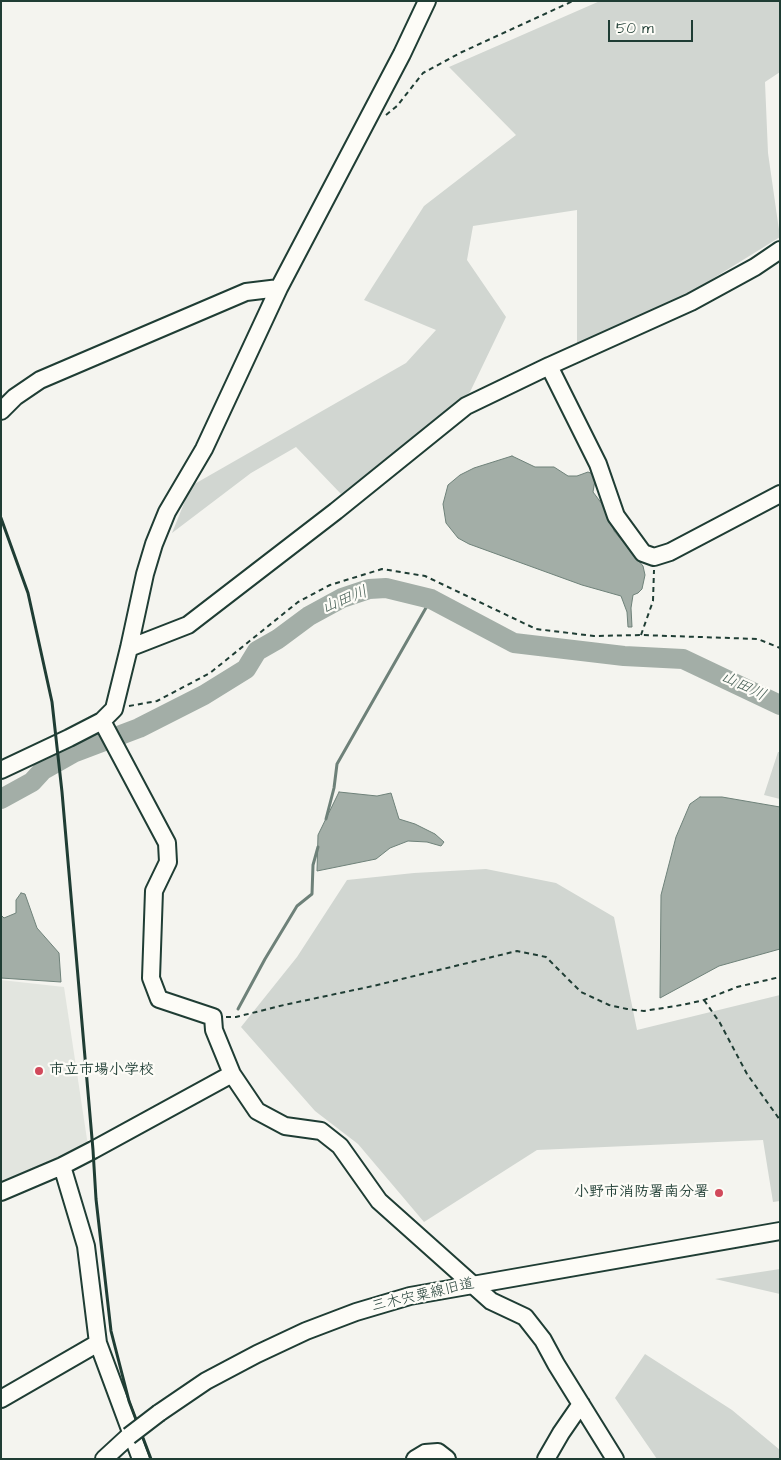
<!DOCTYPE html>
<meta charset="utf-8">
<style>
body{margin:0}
#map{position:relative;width:781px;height:1460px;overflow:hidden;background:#f4f4ef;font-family:"Architects Daughter",sans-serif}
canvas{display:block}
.frame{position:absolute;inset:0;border:2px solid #1f3d34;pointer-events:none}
.scale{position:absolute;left:608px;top:20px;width:85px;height:22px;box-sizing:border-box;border:2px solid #1f3d34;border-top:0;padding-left:6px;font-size:15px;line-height:18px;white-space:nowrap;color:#1f3d34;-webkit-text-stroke:4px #fdfcf7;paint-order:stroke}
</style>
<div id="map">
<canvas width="781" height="1460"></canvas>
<div class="frame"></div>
<div class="scale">50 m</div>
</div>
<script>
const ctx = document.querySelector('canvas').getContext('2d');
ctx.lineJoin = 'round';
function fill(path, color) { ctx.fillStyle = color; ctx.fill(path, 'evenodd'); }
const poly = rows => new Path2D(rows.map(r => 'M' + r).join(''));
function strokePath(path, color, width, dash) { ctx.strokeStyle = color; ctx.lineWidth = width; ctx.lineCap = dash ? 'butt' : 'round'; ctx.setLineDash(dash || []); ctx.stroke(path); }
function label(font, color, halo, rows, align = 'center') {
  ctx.font = font + ' "Architects Daughter","Klee One",sans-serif'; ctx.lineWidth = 4.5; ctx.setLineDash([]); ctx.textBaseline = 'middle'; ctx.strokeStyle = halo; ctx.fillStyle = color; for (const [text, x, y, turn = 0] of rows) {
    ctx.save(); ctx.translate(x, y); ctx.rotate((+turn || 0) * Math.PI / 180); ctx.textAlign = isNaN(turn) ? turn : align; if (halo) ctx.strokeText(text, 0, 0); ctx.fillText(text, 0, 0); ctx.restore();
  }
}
fill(poly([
 [1,980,64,987,88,1146,1,1187]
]), '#e2e5df');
fill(poly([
 [600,1,780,1,780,72,765,82,768,153,780,237,675,302,577,344,577,210,473,226,467,260,506,317,470,392,341,494,296,447,251,473,172,533,191,486,406,363,436,330,364,300,424,206,516,135,449,67],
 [778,752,780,752,780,799,764,795],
 [486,869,556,883,614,917,637,1030,780,995,780,1201,773,1202,763,1140,537,1150,424,1222,358,1144,315,1111,241,1027,297,957,347,880,414,873],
 [780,1269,780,1294,715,1279],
 [645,1354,732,1410,780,1450,780,1459,657,1459,615,1398]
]), '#d1d6d1');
const water = poly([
 [512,456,535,467,554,467,568,476,577,476,588,472,593,474,595,480,593,492,608,512,614,531,643,566,645,575,642,589,638,593,633,595,631,608,632,627,628,627,627,612,621,596,582,585,469,544,458,538,446,523,443,504,448,485,460,475,474,468,512,456],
 [339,792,377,796,391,793,399,819,415,824,435,834,444,842,441,846,427,842,408,841,390,848,376,859,317,871,318,835,339,792],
 [700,797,722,797,780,807,780,949,719,966,660,998,661,895,676,837,690,804,700,797],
 [21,893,25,894,37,928,59,953,61,982,1,978,1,915,4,918,16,913,16,900,21,893]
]);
fill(water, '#a3aea7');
strokePath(water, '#6e8179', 1);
strokePath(poly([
 [326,819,334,788,337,764,431,599],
 [238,1009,265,959,297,906,312,894,313,865,318,847]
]), '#6e8179', 3);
strokePath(poly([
 [1,799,32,782,43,770,73,753,139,728,204,695,246,669,257,651,278,639,309,616,342,598,369,589,386,588,431,599,514,643,624,656,683,659,780,705]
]), '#a3aea7', 20);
const minor = poly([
 [549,366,598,464,616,516,643,553,654,557,670,552,780,494],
 [1,411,15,397,40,380,246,292,279,288],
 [129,648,188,625,336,511,466,406,549,366,691,302,755,267,780,250],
 [102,721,167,843,168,862,154,891,151,978,159,999,213,1017,214,1030,232,1074,257,1111,285,1126,321,1131,340,1146,379,1201,491,1301,525,1317,543,1340,556,1364,615,1459],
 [1,770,69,738,102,721,114,709,129,648,145,574,154,544,167,512,204,449,279,288,402,54,427,1],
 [62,1166,86,1246,98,1343,141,1459],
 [1,1192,62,1166,93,1150,232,1074],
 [1,1399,98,1343],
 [159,1413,206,1381,257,1354,306,1331,356,1312,410,1296,780,1231],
 [104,1459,129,1436],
 [415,1459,425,1453,438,1452,447,1459],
 [546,1459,561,1433,581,1404]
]);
strokePath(minor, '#1f3d34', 20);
strokePath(poly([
 [386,115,397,106,423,73,462,52,573,1],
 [641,635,653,601,654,570],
 [129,706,157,701,210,673,298,602,330,585,382,569,425,576,536,629,594,636,641,635,758,639,780,648],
 [704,1000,720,1023,747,1074,780,1120],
 [226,1017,236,1017,284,1005,373,986,517,951,546,957,581,992,609,1005,627,1009,644,1011,682,1005,704,1000,737,987,780,977]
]), '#1f3d34', 2, [5, 4]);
strokePath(minor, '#fdfcf7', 16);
strokePath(poly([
 [1,518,28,593,52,702,62,792,93,1150,96,1199,111,1331,129,1401,151,1459]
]), '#1f3d34', 3);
const minorBridge = poly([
 [129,1436,159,1413]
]);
strokePath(minorBridge, '#1f3d34', 20, []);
strokePath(minorBridge, '#fdfcf7', 16);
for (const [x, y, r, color] of [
 [39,1071,5,"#d1495b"],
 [719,1193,5,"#d1495b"]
]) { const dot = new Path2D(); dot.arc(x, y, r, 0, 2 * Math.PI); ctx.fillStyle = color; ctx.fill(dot); strokePath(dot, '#fdfcf7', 2); }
label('bold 15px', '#1f3d34', '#fdfcf7', [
 ["市立市場小学校",49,1071],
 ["小野市消防署南分署",709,1193,"right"]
], 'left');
label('15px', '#1f3d34', '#fdfcf7', [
 ["三木宍粟線旧道",423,1296,-13]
]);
label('italic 16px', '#475f56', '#fdfcf7', [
 ["山田川",345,601,-22],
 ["山田川",743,687,26]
]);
</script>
